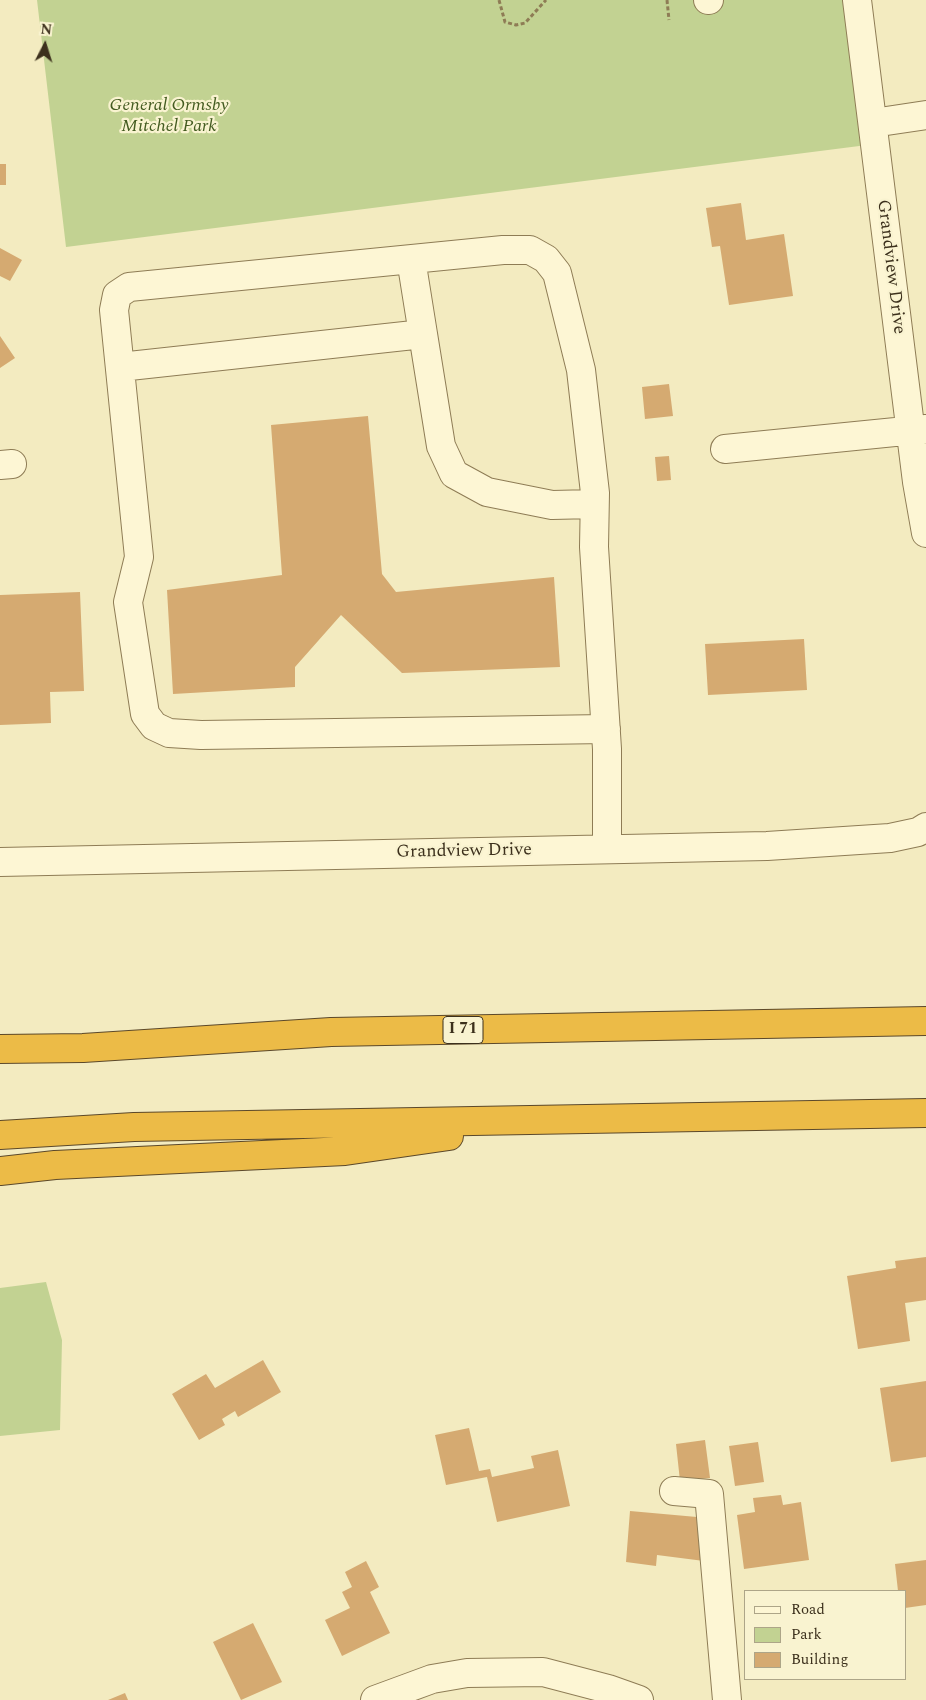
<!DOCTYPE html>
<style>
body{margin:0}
#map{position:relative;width:926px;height:1700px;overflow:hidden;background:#f3ebc0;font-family:Spectral,serif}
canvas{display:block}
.legend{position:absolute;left:744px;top:1590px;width:162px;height:90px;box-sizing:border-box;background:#f9f3d0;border:1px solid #ada588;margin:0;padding:6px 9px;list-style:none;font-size:15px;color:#3c301c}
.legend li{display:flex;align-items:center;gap:10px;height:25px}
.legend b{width:25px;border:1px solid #ada588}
.north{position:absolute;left:20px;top:20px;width:50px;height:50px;-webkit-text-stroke:4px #f9f3d0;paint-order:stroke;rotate:5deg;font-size:14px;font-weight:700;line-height:20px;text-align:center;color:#3c301c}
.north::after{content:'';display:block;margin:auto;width:18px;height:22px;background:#3c301c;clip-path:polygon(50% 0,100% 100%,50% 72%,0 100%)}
</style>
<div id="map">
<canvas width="926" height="1700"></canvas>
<ul class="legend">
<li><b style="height:6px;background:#fdf6d4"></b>Road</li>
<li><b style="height:14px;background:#c2d292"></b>Park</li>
<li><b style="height:14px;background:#d5aa71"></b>Building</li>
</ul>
<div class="north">N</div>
</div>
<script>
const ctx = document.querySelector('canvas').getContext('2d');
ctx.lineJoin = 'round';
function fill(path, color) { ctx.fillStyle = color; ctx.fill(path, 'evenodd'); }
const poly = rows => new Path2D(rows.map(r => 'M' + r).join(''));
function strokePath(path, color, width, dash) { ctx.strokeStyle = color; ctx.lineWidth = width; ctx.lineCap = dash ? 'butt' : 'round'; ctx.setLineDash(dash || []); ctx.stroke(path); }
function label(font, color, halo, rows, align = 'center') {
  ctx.font = font + ' Spectral,serif'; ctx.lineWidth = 4.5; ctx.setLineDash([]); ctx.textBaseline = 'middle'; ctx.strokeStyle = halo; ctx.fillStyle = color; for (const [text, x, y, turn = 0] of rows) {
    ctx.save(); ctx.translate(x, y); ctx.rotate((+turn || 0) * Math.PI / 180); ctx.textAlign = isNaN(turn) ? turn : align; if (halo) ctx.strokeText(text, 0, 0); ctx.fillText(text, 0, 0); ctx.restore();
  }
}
fill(poly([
 [37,0,857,0,875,144,66,247],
 [46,1282,62,1340,60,1430,0,1436,0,1288]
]), '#c2d292');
fill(poly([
 [0,164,6,164,6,185,0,185],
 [741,203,746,240,784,234,793,296,729,305,720,246,712,247,706,208],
 [0,248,22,260,10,281,0,276],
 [0,336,15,358,0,368],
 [669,384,673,416,645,419,642,387],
 [368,416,382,574,396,592,554,577,560,667,402,673,341,615,295,667,295,687,173,694,167,590,282,575,271,425],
 [669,456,671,480,657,481,655,457],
 [80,592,84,691,50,692,51,723,0,725,0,595],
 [804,639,807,690,708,695,705,644],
 [926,1257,926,1300,905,1303,910,1341,858,1349,847,1276,896,1268,895,1261],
 [263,1360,281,1392,238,1417,235,1411,222,1419,225,1425,199,1440,172,1394,206,1374,215,1388],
 [926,1381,926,1457,891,1462,880,1388],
 [469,1428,479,1471,490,1469,492,1477,534,1468,531,1456,558,1450,570,1506,497,1522,487,1477,446,1485,435,1435],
 [705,1440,710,1478,680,1481,676,1444],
 [758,1442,764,1482,735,1486,729,1446],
 [781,1495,783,1505,801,1502,809,1560,744,1569,737,1515,755,1512,753,1498],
 [630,1511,708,1518,704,1561,657,1555,656,1566,626,1562],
 [926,1560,926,1605,905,1608,905,1591,898,1591,895,1564],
 [366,1561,379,1587,370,1592,390,1633,342,1656,325,1620,350,1608,342,1592,352,1587,345,1572],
 [253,1623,282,1682,241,1700,213,1642],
 [125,1693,128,1700,108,1700]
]), '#d5aa71');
const minor = poly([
 [708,0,709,0],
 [857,0,917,482,926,533],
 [873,123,926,115],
 [411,259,423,334],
 [120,367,423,334,441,446,454,474,487,492,552,505,594,504],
 [725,449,926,429],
 [0,465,12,464],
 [606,729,201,735,169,733,154,726,145,714,128,602,139,557,114,310,117,295,129,287,503,250,530,250,546,259,557,273,581,370,595,493,594,547,607,749,607,849],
 [0,862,767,846,890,838,918,832,926,827],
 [674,1491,709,1494,727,1700],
 [375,1700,432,1679,467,1673,543,1672,608,1689,639,1700]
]);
const highway = poly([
 [0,1049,83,1048,331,1032,926,1021],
 [0,1135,134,1127,926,1113],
 [0,1171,55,1165,345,1151,449,1136]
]);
strokePath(minor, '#8e7c55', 30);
strokePath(highway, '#5b482a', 30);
strokePath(poly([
 [499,0,505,22,516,25,525,23,546,0],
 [667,0,669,20]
]), '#8e7c55', 3, [4, 2.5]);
strokePath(minor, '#fdf6d4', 28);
strokePath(highway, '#ecbb47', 28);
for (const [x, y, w] of [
 [463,1030,40]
]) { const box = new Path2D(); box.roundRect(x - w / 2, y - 13.5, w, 27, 4); ctx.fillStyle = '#f9f3d0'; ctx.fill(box); strokePath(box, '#3c301c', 1); }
label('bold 16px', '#3c301c', null, [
 ["I 71",463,1030]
]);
label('italic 18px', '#435b20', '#f9f3d0', [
 ["General Ormsby",169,106],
 ["Mitchel Park",169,127]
]);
label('18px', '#3c301c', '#f9f3d0', [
 ["Grandview Drive",890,267,83],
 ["Grandview Drive",464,852,-1]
]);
</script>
